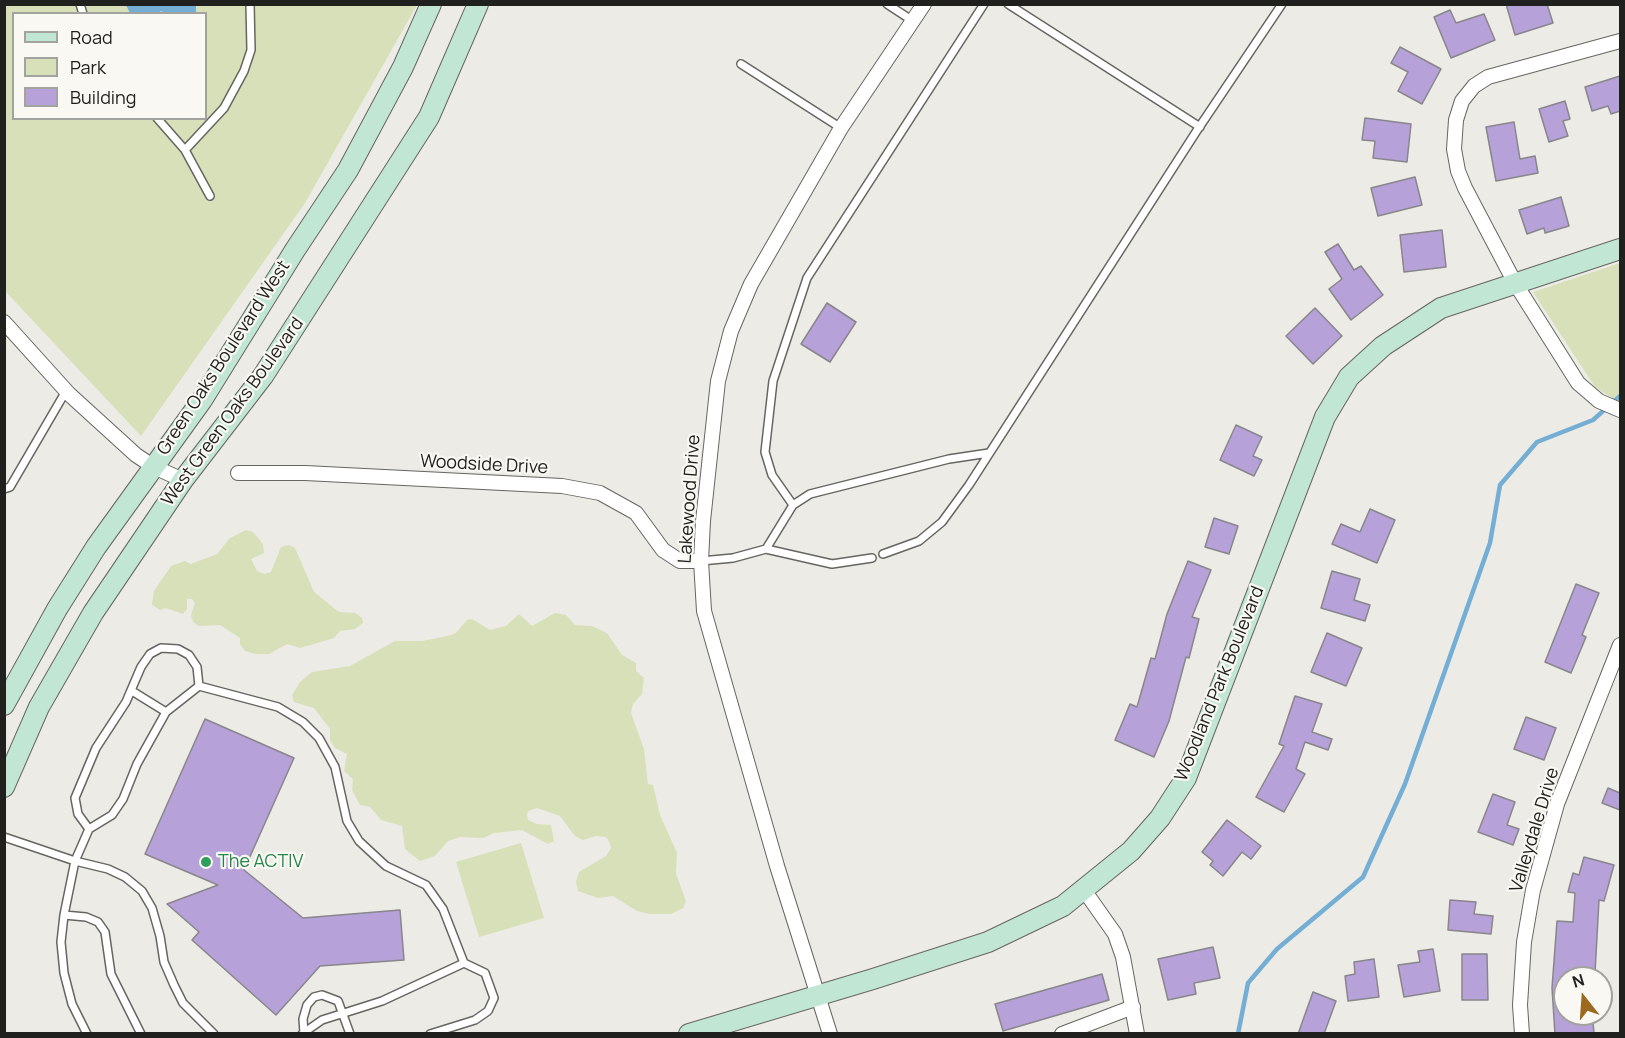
<!DOCTYPE html>
<style>
body{margin:0}
#map{position:relative;width:1625px;height:1038px;overflow:hidden;background:#ecebe6;font-family:Manrope,sans-serif}
canvas{display:block}
.frame{position:absolute;inset:0;border:6px solid #20201e;pointer-events:none}
.legend{position:absolute;left:12px;top:12px;width:195px;height:108px;box-sizing:border-box;background:#f9f8f3;border:2px solid #a2a29e;margin:0;padding:8px 10px;list-style:none;font-size:18px;color:#20201e}
.legend li{display:flex;align-items:center;gap:12px;height:30px}
.legend b{width:30px;border:2px solid #a2a29e}
.north{position:absolute;left:1553px;top:966px;width:60px;height:60px;box-sizing:border-box;background:#f9f8f3;border:2px solid #a2a29e;border-radius:50%;rotate:343deg;font-size:16px;font-weight:700;line-height:24px;text-align:center;color:#20201e}
.north::after{content:'';display:block;margin:auto;width:21px;height:27px;background:#9d6820;clip-path:polygon(50% 0,100% 100%,50% 72%,0 100%)}
</style>
<div id="map">
<canvas width="1625" height="1038"></canvas>
<div class="frame"></div>
<ul class="legend">
<li><b style="height:8px;background:#c1e6d4"></b>Road</li>
<li><b style="height:16px;background:#d8e0b9"></b>Park</li>
<li><b style="height:16px;background:#b6a1d9"></b>Building</li>
</ul>
<div class="north">N</div>
</div>
<script>
const ctx = document.querySelector('canvas').getContext('2d');
ctx.lineJoin = 'round';
function fill(path, color) { ctx.fillStyle = color; ctx.fill(path, 'evenodd'); }
const poly = rows => new Path2D(rows.map(r => 'M' + r).join(''));
function strokePath(path, color, width, dash) { ctx.strokeStyle = color; ctx.lineWidth = width; ctx.lineCap = dash ? 'butt' : 'round'; ctx.setLineDash(dash || []); ctx.stroke(path); }
function label(font, color, halo, rows, align = 'center') {
  ctx.font = font + ' Manrope,sans-serif'; ctx.lineWidth = 4.5; ctx.setLineDash([]); ctx.textBaseline = 'middle'; ctx.strokeStyle = halo; ctx.fillStyle = color; for (const [text, x, y, turn = 0] of rows) {
    ctx.save(); ctx.translate(x, y); ctx.rotate((+turn || 0) * Math.PI / 180); ctx.textAlign = isNaN(turn) ? turn : align; if (halo) ctx.strokeText(text, 0, 0); ctx.fillText(text, 0, 0); ctx.restore();
  }
}
fill(poly([
 [5,5,417,5,305,203,141,436,5,291],
 [14,14,206,14,206,118,14,118],
 [1620,263,1620,403,1595,387,1533,292],
 [246,530,253,532,263,544,264,553,251,559,257,571,265,574,271,572,281,547,289,545,295,548,314,592,339,612,355,613,362,618,363,623,355,629,340,631,334,638,300,648,287,644,269,654,255,654,245,651,240,644,240,638,220,625,199,626,193,622,191,615,195,603,192,599,187,599,187,609,183,614,166,608,160,610,152,605,154,591,171,566,185,561,191,564,217,554,230,538],
 [555,613,566,615,575,625,592,626,607,633,622,655,636,663,636,671,644,678,642,694,633,704,631,713,644,749,648,784,653,785,660,815,677,853,676,874,686,901,683,908,671,914,649,914,637,911,613,896,598,898,578,891,576,882,579,872,606,856,611,848,609,841,606,837,596,836,583,840,575,836,560,816,537,808,528,811,527,815,528,820,537,824,551,825,554,841,548,844,522,830,494,833,483,838,460,837,448,841,435,856,420,861,405,849,402,826,381,820,370,807,360,805,352,790,353,779,344,771,347,754,335,748,330,740,330,729,314,708,294,702,292,695,300,682,312,672,350,666,395,641,422,641,448,636,456,633,467,620,472,619,490,630,506,626,519,614,532,626],
 [521,843,544,918,479,937,456,862]
]), '#d8e0b9');
fill(poly([
 [126,5,196,5,196,13,165,13,161,11,159,13,130,13]
]), '#75aed5');
strokePath(poly([
 [1238,1034,1248,983,1277,949,1363,877,1405,784,1490,543,1500,485,1537,442,1593,420,1620,396]
]), '#75aed5', 4.5);
const building = poly([
 [1506,4,1547,4,1553,23,1515,35,1506,4],
 [1450,10,1456,23,1484,14,1495,40,1451,58,1434,17,1450,10],
 [1400,47,1441,69,1422,104,1398,91,1408,72,1391,63,1400,47],
 [1620,76,1620,111,1611,114,1608,106,1592,111,1585,87,1620,76],
 [1565,101,1570,119,1563,121,1568,136,1549,142,1539,109,1565,101],
 [1365,118,1411,124,1407,162,1373,158,1375,141,1362,140,1365,118],
 [1514,122,1520,159,1535,156,1538,173,1496,181,1486,127,1514,122],
 [1415,177,1422,205,1378,216,1371,188,1415,177],
 [1561,197,1569,226,1545,233,1544,228,1527,234,1519,210,1561,197],
 [1442,230,1446,267,1404,272,1400,235,1442,230],
 [1338,244,1354,270,1361,266,1383,295,1351,320,1329,289,1342,279,1325,252,1338,244],
 [827,303,856,322,830,362,801,344,827,303],
 [1315,308,1342,336,1313,364,1286,336,1315,308],
 [1236,425,1262,437,1253,456,1262,460,1254,476,1220,460,1236,425],
 [1370,509,1395,520,1377,563,1332,544,1341,524,1360,532,1370,509],
 [1214,518,1238,526,1229,554,1205,547,1214,518],
 [1188,561,1211,570,1192,617,1199,619,1189,658,1186,657,1169,721,1154,757,1115,740,1130,704,1137,707,1151,658,1155,659,1167,614,1188,561],
 [1332,571,1360,579,1354,600,1370,605,1365,621,1321,608,1332,571],
 [1576,584,1599,593,1582,635,1586,637,1571,673,1545,662,1576,584],
 [1327,633,1362,648,1346,686,1311,672,1327,633],
 [1295,696,1322,704,1312,732,1332,739,1328,750,1305,742,1296,769,1305,774,1284,812,1256,797,1284,746,1279,744,1295,696],
 [1526,717,1556,728,1544,760,1514,749,1526,717],
 [205,719,294,758,244,870,303,918,400,910,404,960,320,966,276,1015,192,940,199,932,167,904,218,885,145,854,205,719],
 [1608,788,1620,793,1620,810,1602,803,1608,788],
 [1493,794,1515,802,1507,825,1519,829,1513,845,1478,832,1493,794],
 [1227,820,1261,846,1251,859,1242,852,1223,876,1210,865,1213,861,1202,852,1227,820],
 [1584,857,1614,865,1604,901,1599,900,1595,973,1582,972,1581,978,1565,978,1565,1014,1587,1014,1587,1022,1593,1022,1594,1034,1555,1034,1552,988,1557,921,1573,922,1575,893,1568,892,1573,873,1579,875,1584,857],
 [1450,900,1476,902,1474,914,1493,916,1491,934,1448,930,1450,900],
 [1213,947,1220,978,1194,983,1196,994,1168,1000,1158,959,1213,947],
 [1433,949,1440,991,1404,997,1398,965,1420,962,1418,951,1433,949],
 [1462,954,1487,954,1488,1000,1462,1000,1462,954],
 [1374,959,1379,997,1348,1001,1345,976,1355,974,1354,962,1374,959],
 [1102,974,1109,1000,1003,1031,995,1004,1102,974],
 [1313,992,1336,1001,1324,1034,1298,1034,1313,992]
]);
fill(building, '#b6a1d9');
strokePath(building, '#88868b', 1.5);
const lane = poly([
 [80,4,83,14],
 [887,4,913,21],
 [1008,4,1200,127],
 [741,64,841,128],
 [157,118,185,150],
 [210,196,185,150,224,108,244,71,251,50,250,4],
 [4,489,10,487,66,391],
 [793,505,772,475,765,452,773,381,807,278,984,4],
 [766,549,793,505,810,494,949,459,989,453],
 [883,554,919,541,942,522,969,485,1196,132,1282,4],
 [701,561,733,558,766,549,832,564,872,558],
 [199,686,278,707,303,722,319,738,335,767,347,821,359,841,386,866,426,885,443,909,464,963],
 [132,691,166,712],
 [89,829,78,814,75,798,96,748,126,702,141,667,150,654,161,648,178,649,189,655,197,667,199,686,166,712,137,764,123,799,112,815,89,829,75,861,108,869,125,877,142,891,152,908,160,936,164,962,174,985,183,1003,214,1034],
 [4,837,75,861,64,915,61,942,64,973,72,1004,87,1034],
 [64,915,86,917,98,922,105,932,111,974,141,1034],
 [304,1033,303,1019,307,1005,314,997,322,995,338,1001,350,1034],
 [302,1034,322,1020,382,1001,464,963,485,973,494,998,488,1011,475,1020,430,1034]
]);
const street = poly([
 [1620,41,1488,77,1474,86,1462,101,1456,120,1454,149,1458,171,1465,188,1515,283,1578,383,1599,401,1620,410],
 [4,322,69,394,136,455,154,467,183,480],
 [238,473,305,473,562,486,600,493,636,513,663,550,680,561,701,561],
 [1084,890,1115,934,1123,957,1137,1034],
 [830,1034,777,866,704,611,701,561,703,521,718,381,731,331,751,284,841,128,924,4],
 [1062,1034,1133,1007],
 [1522,1034,1520,1005,1524,942,1533,890,1557,804,1620,645]
]);
const secondary = poly([
 [4,705,57,609,96,547,202,400,295,250,348,170,403,67,431,4],
 [4,787,39,707,93,613,183,480,263,376,429,117,478,4],
 [689,1034,873,979,988,942,1063,906,1131,851,1160,818,1186,778,1325,417,1349,377,1383,346,1441,308,1620,249]
]);
strokePath(lane, '#666560', 10);
strokePath(street, '#666560', 16);
strokePath(secondary, '#666560', 22);
strokePath(lane, '#fff', 7);
strokePath(street, '#fff', 14);
strokePath(secondary, '#c1e6d4', 20);
for (const [x, y, r, color] of [
 [206,862,6,"#2e9e5b"]
]) { const dot = new Path2D(); dot.arc(x, y, r, 0, 2 * Math.PI); ctx.fillStyle = color; ctx.fill(dot); strokePath(dot, '#f9f8f3', 2); }
label('18px', '#20201e', '#f9f8f3', [
 ["Green Oaks Boulevard West",224,358,-57],
 ["West Green Oaks Boulevard",233,412,-54],
 ["Woodside Drive",484,465,3],
 ["Lakewood Drive",690,499,-86],
 ["Woodland Park Boulevard",1220,684,-68],
 ["Valleydale Drive",1535,830,-73]
]);
label('18px', '#27864d', '#f9f8f3', [
 ["The ACTIV",218,862]
], 'left');
</script>
